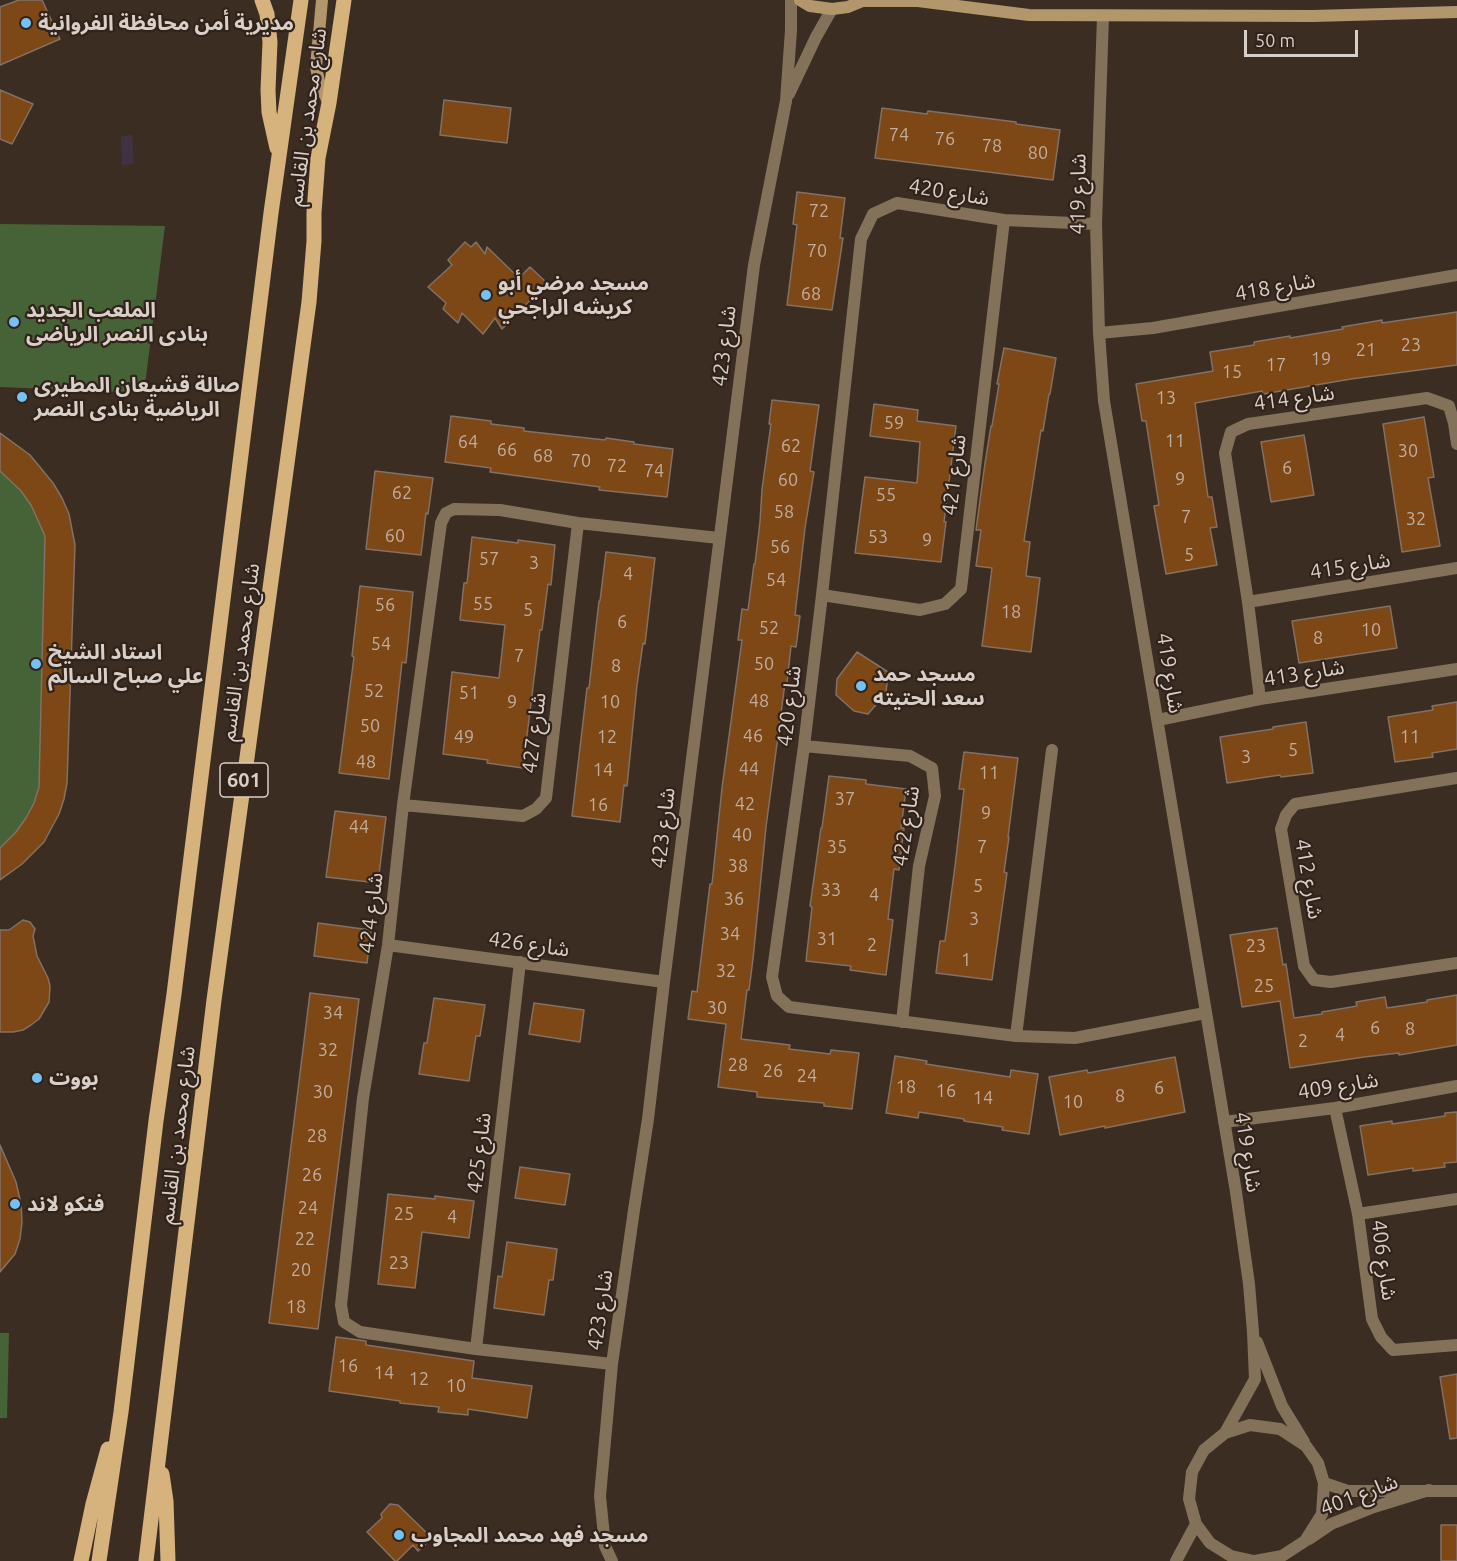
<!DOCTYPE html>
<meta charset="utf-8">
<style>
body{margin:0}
#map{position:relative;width:1457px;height:1561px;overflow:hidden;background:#3c2d23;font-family:Ubuntu,sans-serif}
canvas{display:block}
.scale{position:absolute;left:1244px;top:30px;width:114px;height:27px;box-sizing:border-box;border:3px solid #d9cfc9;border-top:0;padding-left:8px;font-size:18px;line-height:21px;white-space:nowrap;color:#d9cfc9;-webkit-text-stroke:4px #312319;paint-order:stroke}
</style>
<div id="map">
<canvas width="1457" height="1561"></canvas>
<div class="scale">50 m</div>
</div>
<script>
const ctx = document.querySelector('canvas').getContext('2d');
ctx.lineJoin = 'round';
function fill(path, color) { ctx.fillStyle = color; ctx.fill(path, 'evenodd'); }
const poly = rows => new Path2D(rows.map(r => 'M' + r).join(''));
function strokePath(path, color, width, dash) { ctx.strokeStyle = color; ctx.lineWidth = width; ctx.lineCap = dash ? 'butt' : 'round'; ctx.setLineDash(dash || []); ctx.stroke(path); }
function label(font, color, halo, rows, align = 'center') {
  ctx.font = font + ' Ubuntu,"Noto Sans Arabic",sans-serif'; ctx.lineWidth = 4.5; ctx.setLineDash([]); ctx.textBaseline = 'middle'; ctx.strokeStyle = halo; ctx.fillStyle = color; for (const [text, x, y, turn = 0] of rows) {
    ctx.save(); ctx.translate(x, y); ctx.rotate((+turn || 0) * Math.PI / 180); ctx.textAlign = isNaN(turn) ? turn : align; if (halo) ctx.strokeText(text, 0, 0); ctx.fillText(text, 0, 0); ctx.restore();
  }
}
fill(poly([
 [132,135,134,164,122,165,121,136]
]), '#403341');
fill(poly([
 [0,224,165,226,144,393,0,387],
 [0,434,16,444,30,455,53,483,69,514,75,545,67,783,64,799,59,814,44,842,22,864,0,879],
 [0,1333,9,1333,7,1418,0,1418]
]), '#466237');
const building = poly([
 [19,0,42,0,60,39,0,65,0,7,19,0],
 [0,90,33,104,12,144,0,139,0,90],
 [444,100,511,108,507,143,440,135,444,100],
 [882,108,927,114,928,111,1016,122,1016,124,1060,130,1053,180,875,158,882,108],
 [797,192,845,198,840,238,843,238,832,310,787,305,797,225,793,224,797,192],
 [465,242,471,247,476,242,485,254,487,247,519,278,530,267,547,283,502,329,495,318,483,334,462,313,458,323,443,309,446,303,428,287,452,265,448,260,465,242],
 [1457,312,1457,365,1351,379,1263,394,1262,391,1195,403,1208,497,1212,497,1217,527,1210,528,1217,565,1166,574,1154,506,1159,505,1153,467,1146,421,1142,421,1136,384,1213,371,1210,352,1254,345,1254,342,1290,336,1290,338,1343,329,1342,327,1382,320,1382,323,1457,312],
 [1004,348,1056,358,1050,394,1049,394,1043,431,1041,430,1024,541,1030,542,1026,576,1040,578,1031,652,982,646,992,568,976,566,981,530,976,530,985,463,991,426,992,426,999,384,997,384,1004,348],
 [772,400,819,405,810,471,814,472,805,528,795,615,800,616,796,647,791,646,787,683,785,683,766,827,753,959,749,990,747,990,741,1039,790,1045,789,1049,830,1054,831,1050,859,1053,852,1109,824,1106,824,1103,757,1097,757,1092,718,1087,726,1024,688,1019,692,991,697,992,710,884,712,884,722,788,742,640,738,640,742,609,748,610,754,564,755,564,760,522,762,489,771,424,769,424,772,400],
 [874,404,918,410,917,421,956,426,944,522,946,522,941,562,855,553,865,477,917,483,920,442,870,436,874,404],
 [451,416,491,421,491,424,524,428,524,431,605,440,606,438,634,442,634,444,673,449,667,497,599,490,600,487,490,472,491,468,445,462,451,416],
 [1424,417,1434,477,1428,478,1440,546,1402,552,1383,424,1424,417],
 [0,433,30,455,53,483,62,498,69,514,75,545,67,783,64,799,59,814,44,842,22,864,0,880,0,848,16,832,26,818,34,803,39,787,45,536,31,505,21,491,0,471,0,433],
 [1304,435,1314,495,1271,502,1261,442,1304,435],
 [375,471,433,478,428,514,426,513,421,555,366,549,375,471],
 [472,537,518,543,518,540,555,545,551,585,548,584,542,630,540,630,523,768,487,763,488,760,443,754,452,672,499,678,505,625,460,620,464,583,467,583,472,537],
 [606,552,655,558,645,644,643,643,637,685,627,786,624,785,620,822,572,816,587,688,589,688,599,601,600,601,606,552],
 [360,586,413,592,406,663,402,662,389,779,339,773,354,657,352,656,360,586],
 [1390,606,1397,648,1299,663,1292,621,1390,606],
 [857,652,888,672,886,693,868,714,854,711,836,695,837,679,857,652],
 [1457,702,1457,749,1432,753,1433,757,1395,762,1388,717,1433,710,1432,706,1457,702],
 [1306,722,1313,773,1281,777,1280,775,1227,783,1220,737,1273,729,1273,727,1306,722],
 [964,752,1018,758,1008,837,1009,837,1004,872,1007,873,992,980,936,973,940,941,945,941,955,866,964,789,959,789,964,752],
 [829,776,866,780,866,784,906,789,901,828,904,828,899,870,894,869,888,919,893,920,886,975,850,970,851,966,806,961,812,907,810,906,821,828,822,828,829,776],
 [335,811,386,817,378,883,326,877,335,811],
 [23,920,30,922,35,929,33,936,37,956,48,978,50,986,49,1002,39,1019,31,1025,23,1030,13,1032,0,1032,0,930,9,930,23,920],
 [318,923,371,930,367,963,314,956,318,923],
 [1277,928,1283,965,1286,964,1294,1018,1322,1014,1322,1012,1357,1006,1356,1002,1385,997,1387,1008,1427,1002,1427,1000,1457,995,1457,1045,1399,1055,1399,1053,1364,1057,1290,1068,1280,1001,1242,1007,1230,935,1277,928],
 [310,993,359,999,318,1329,269,1323,310,993],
 [434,998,485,1005,480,1036,476,1036,469,1081,419,1074,424,1043,427,1043,434,998],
 [534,1003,584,1010,580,1042,529,1034,534,1003],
 [895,1056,927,1061,926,1064,1010,1077,1011,1070,1038,1074,1029,1134,1002,1130,1003,1127,964,1121,964,1119,919,1112,918,1118,886,1113,895,1056],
 [1175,1057,1185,1112,1105,1128,1105,1126,1060,1135,1049,1077,1087,1070,1088,1073,1175,1057],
 [1457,1112,1457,1162,1444,1163,1445,1167,1413,1171,1413,1168,1368,1175,1360,1126,1392,1121,1392,1124,1445,1116,1445,1113,1457,1112],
 [0,1145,16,1182,21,1204,22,1222,20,1239,15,1254,0,1272,0,1145],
 [520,1167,570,1174,565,1205,515,1198,520,1167],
 [388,1194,435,1199,435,1196,474,1201,469,1238,422,1232,415,1288,378,1284,388,1194],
 [507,1242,557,1249,553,1280,549,1280,544,1315,494,1308,498,1276,502,1277,507,1242],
 [336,1337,366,1341,366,1345,474,1361,472,1378,532,1386,527,1418,468,1409,468,1415,438,1412,439,1407,400,1403,400,1401,329,1391,336,1337],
 [1457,1374,1457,1438,1450,1439,1440,1377,1457,1374],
 [390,1504,398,1505,432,1538,418,1551,413,1545,397,1561,395,1561,367,1532,382,1518,381,1514,390,1504],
 [1441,1525,1457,1525,1457,1561,1441,1561,1441,1525]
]);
fill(building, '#7d4716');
strokePath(building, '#827165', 1.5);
strokePath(poly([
 [1103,16,1096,224,1099,333,1104,401,1236,1192,1249,1284,1253,1332,1255,1379,1225,1433],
 [789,94,816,37,832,9],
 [1096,224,1004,220,897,203,873,214,861,239,822,595,804,746,772,977,777,996,789,1007,1016,1036,1075,1038,1205,1013],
 [1099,333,1153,328,1457,275],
 [822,595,920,610,945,604,961,589,1004,220],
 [1248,602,1457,568],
 [1260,699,1248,602,1225,453,1231,432,1248,424,1427,398,1449,406,1454,423,1457,444],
 [1158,720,1260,699,1457,669],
 [804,746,910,756,932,768,935,796,919,866,902,1022],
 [1457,778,1295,804,1286,815,1281,829,1304,966,1314,980,1331,982,1457,963],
 [403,805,523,816,536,809,546,798,578,523],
 [388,945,664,982],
 [1016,1036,1052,750],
 [1335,1108,1358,1214,1372,1319,1381,1337,1393,1350,1457,1345],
 [1224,1122,1335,1108,1457,1086],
 [1358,1214,1457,1199],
 [1257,1342,1282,1406,1304,1442],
 [476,1349,520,962],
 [612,1364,476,1349,360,1332,344,1322,341,1305,363,1098,388,945,403,805,441,523,446,513,454,509,500,510,578,523,719,538],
 [1324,1483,1348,1491,1457,1491],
 [1309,1539,1331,1524,1374,1507,1429,1490],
 [612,1561,605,1546,600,1496,612,1364,634,1210,648,1119,664,982,754,265,786,101,791,30,791,0],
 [1176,1561,1196,1524],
 [1254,1561,1231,1556,1210,1543,1196,1524,1189,1499,1192,1472,1204,1450,1225,1433,1250,1425,1280,1429,1306,1446,1318,1463,1324,1483,1322,1514,1305,1541,1282,1556,1255,1561]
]), '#837259', 12);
strokePath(poly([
 [322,0,316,67,320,86,329,103],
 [800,0,810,6,832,9,848,7,865,0],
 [863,1,918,1,1029,15,1313,16,1457,12]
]), '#b2976d', 12);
strokePath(poly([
 [262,0,267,14,270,42,268,90,269,112,277,148],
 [162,1474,166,1501,168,1561],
 [81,1561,93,1504,108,1449],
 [99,1561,121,1412,156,1121,174,994,271,213,301,0],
 [146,1561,214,1000,309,302,314,241,314,213,318,158,329,103,344,0]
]), '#d6b27d', 15);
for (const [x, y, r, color] of [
 [26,23,6,"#73c1f6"],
 [486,295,6,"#73c1f6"],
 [14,322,6,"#73c1f6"],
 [22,397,6,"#73c1f6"],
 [36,664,6,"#73c1f6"],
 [861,686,6,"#73c1f6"],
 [37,1078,6,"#73c1f6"],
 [15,1204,6,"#73c1f6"],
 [399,1535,6,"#73c1f6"]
]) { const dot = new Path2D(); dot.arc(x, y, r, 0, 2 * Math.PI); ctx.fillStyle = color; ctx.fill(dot); strokePath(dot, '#312319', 2); }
label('18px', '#c2ad9c', null, [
 ["74",899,135],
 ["76",945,139],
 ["78",992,146],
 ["80",1038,153],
 ["72",819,211],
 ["70",817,251],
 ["68",811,294],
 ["23",1411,345],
 ["21",1366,350],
 ["19",1321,359],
 ["17",1276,365],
 ["15",1232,372],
 ["13",1166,398],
 ["59",894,423],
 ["11",1175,441],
 ["64",468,442],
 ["62",791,446],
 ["66",507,450],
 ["30",1408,451],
 ["68",543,456],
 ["70",581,461],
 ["72",617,466],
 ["6",1287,468],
 ["74",654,471],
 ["9",1180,479],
 ["60",788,480],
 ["62",402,493],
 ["55",886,495],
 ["58",784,512],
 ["7",1186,517],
 ["32",1416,519],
 ["60",395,536],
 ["53",878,537],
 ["9",927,540],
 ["56",780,547],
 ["5",1189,555],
 ["57",489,559],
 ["3",534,563],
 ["4",628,574],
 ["54",776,580],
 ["55",483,604],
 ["56",385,605],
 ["5",528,610],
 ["18",1011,612],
 ["6",622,622],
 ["52",769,628],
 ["10",1371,630],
 ["8",1318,638],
 ["54",381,644],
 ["7",519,656],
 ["50",764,664],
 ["8",616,666],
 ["52",374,691],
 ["51",469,693],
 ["48",759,701],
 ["9",512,702],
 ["10",610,702],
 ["50",370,726],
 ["46",753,736],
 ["49",464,737],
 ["12",607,737],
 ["11",1410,737],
 ["5",1293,750],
 ["3",1246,757],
 ["48",366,762],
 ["44",749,769],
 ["14",603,770],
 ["11",989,773],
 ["37",845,799],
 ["42",745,804],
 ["16",598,805],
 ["9",986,813],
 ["44",359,827],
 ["40",742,835],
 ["35",837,847],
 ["7",982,847],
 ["38",738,866],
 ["5",978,886],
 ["33",831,890],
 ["4",874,895],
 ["36",734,899],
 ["3",974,919],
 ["34",730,934],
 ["31",827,939],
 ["2",872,945],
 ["23",1256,946],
 ["1",966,960],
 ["32",726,971],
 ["25",1264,986],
 ["30",717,1008],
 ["34",333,1013],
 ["6",1375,1028],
 ["8",1410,1029],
 ["4",1340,1035],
 ["2",1303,1041],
 ["32",328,1050],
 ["28",738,1065],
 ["26",773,1071],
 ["24",807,1076],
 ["18",906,1087],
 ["6",1159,1088],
 ["16",946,1091],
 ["30",323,1092],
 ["8",1120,1096],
 ["14",983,1098],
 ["10",1073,1102],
 ["28",317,1136],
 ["26",312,1175],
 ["24",308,1208],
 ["25",404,1214],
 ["4",452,1217],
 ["22",305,1239],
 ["23",399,1263],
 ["20",301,1270],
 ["18",296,1307],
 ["16",348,1366],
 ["14",384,1373],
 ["12",419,1379],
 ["10",456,1386]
]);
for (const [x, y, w] of [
 [244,780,48]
]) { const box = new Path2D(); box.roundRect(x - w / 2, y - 17, w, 34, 4.5); ctx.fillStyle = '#312319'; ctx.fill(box); strokePath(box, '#d9cfc9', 1.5); }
label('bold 20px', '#d9cfc9', null, [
 ["601",244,780]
]);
label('bold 21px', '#d9cfc9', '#312319', [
 ["مديرية أمن محافظة الفروانية",38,23],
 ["مسجد مرضي أبو",498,283],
 ["كريشه الراجحي",498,307],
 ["الملعب الجديد",26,310],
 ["بنادى النصر الرياضى",26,334],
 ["صالة قشيعان المطيرى",34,385],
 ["الرياضية بنادى النصر",34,409],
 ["استاد الشيخ",48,652],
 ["علي صباح السالم",48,676],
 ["مسجد حمد",873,674],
 ["سعد الحتيته",873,698],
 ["بووت",49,1078],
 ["فنكو لاند",27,1204],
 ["مسجد فهد محمد المجاوب",411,1535]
], 'left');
label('21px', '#d9cfc9', '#312319', [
 ["شارع محمد بن القاسم",307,117,-82],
 ["شارع 420",949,192,9],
 ["شارع 419",1078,194,-89],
 ["شارع 418",1275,287,-10],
 ["شارع 423",724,346,-83],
 ["شارع 414",1294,398,-8],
 ["شارع 421",954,475,-83],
 ["شارع 415",1350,566,-9],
 ["شارع محمد بن القاسم",240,652,-82],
 ["شارع 419",1170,673,81],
 ["شارع 413",1304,673,-9],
 ["شارع 420",789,706,-83],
 ["شارع 427",534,733,-83],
 ["شارع 422",906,826,-81],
 ["شارع 423",663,828,-83],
 ["شارع 412",1309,879,80],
 ["شارع 424",371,913,-83],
 ["شارع 426",529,944,8],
 ["شارع 409",1338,1086,-9],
 ["شارع محمد بن القاسم",177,1135,-83],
 ["شارع 419",1248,1152,81],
 ["شارع 425",479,1153,-83],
 ["شارع 406",1384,1260,82],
 ["شارع 423",600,1310,-82],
 ["شارع 401",1359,1495,-21]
]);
</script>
